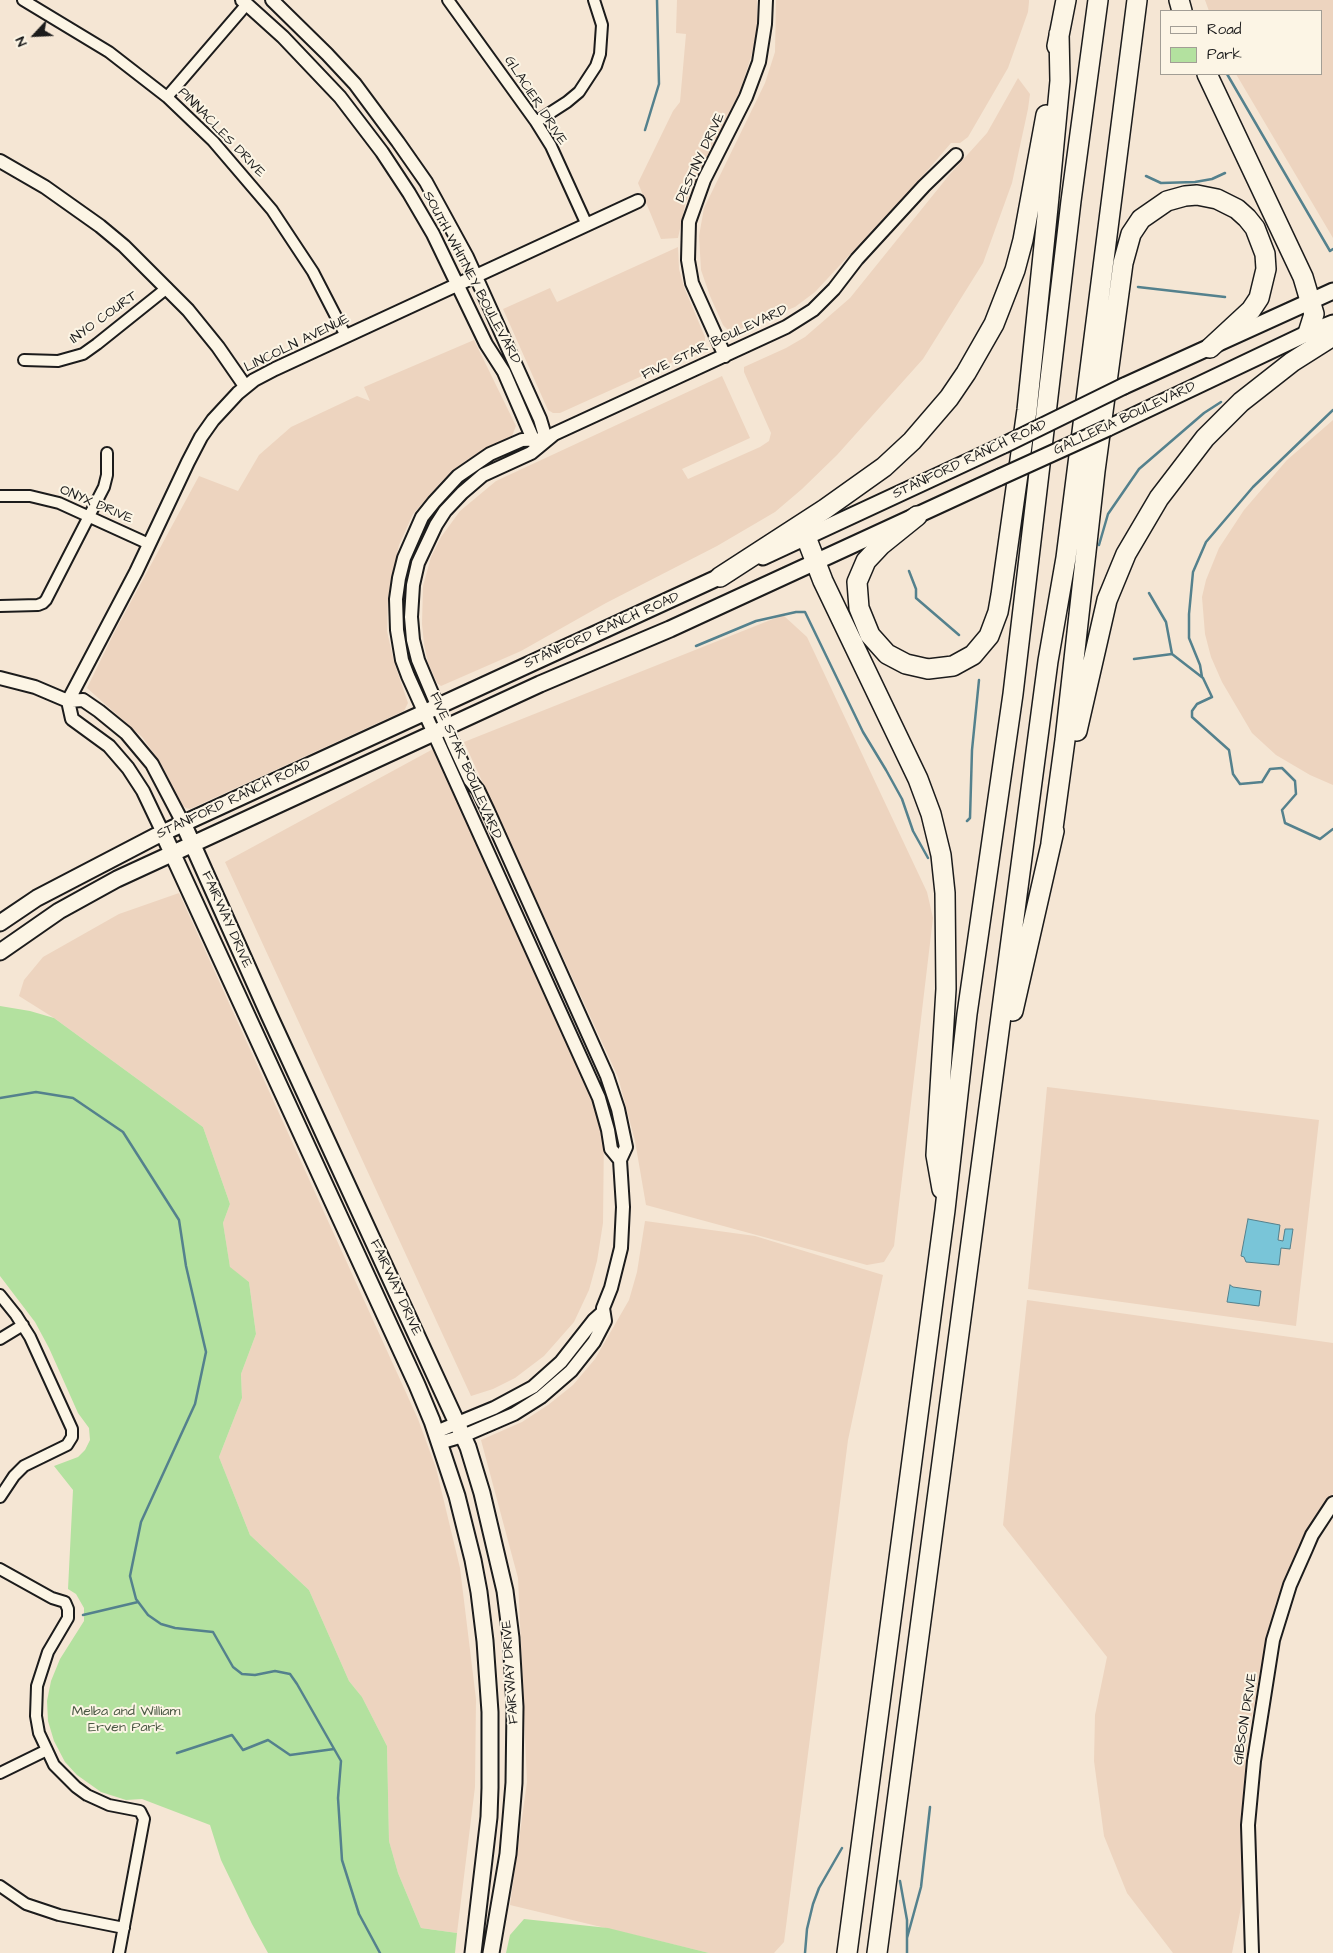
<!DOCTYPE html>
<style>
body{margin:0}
#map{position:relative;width:1333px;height:1953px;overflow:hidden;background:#f5e6d4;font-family:"Architects Daughter",sans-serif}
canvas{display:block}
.legend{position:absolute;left:1160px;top:10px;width:162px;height:65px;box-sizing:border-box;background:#fcf5e5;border:1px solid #a29e95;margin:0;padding:6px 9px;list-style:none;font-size:15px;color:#1c1c1c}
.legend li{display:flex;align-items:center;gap:10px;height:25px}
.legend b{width:25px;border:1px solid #a29e95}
.north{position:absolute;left:10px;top:10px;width:50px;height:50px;-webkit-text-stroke:4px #fcf5e5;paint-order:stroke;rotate:245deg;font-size:14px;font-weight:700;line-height:20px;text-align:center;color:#1c1c1c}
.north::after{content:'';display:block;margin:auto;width:18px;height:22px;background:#1c1c1c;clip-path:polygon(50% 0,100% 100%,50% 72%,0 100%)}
</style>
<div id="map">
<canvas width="1333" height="1953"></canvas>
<ul class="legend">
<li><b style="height:6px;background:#fcf5e5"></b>Road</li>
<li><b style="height:14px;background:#b3e19f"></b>Park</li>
</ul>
<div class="north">N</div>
</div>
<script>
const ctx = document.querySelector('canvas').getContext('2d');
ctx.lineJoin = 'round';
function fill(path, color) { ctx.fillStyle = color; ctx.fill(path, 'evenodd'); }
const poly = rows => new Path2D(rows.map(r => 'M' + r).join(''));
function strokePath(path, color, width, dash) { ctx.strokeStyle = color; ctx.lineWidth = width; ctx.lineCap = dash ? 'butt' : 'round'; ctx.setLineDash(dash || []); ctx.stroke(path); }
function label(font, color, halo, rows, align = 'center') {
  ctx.font = font + ' "Architects Daughter",sans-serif'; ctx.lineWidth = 4; ctx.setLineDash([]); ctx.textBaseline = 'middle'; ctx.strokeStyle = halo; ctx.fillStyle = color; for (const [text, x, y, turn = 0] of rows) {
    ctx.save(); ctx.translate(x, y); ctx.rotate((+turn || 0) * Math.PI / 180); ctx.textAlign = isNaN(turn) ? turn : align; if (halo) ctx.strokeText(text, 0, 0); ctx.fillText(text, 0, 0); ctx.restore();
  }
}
fill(poly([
 [677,0,757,0,757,30,751,57,740,91,686,201,678,238,661,239,638,183,673,111,680,102,686,34,676,33],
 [776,0,1029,0,1029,2,1028,12,1008,68,968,137,960,143,951,143,921,178,815,292,795,307,735,331,729,331,723,325,710,296,701,270,699,236,704,208,765,83,775,52],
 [1205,0,1333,0,1333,238,1236,74,1322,74,1322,11,1209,11],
 [1018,78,1030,94,1028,109,1012,183,983,263,923,359,837,455,802,489,775,512,717,546,606,603,521,651,441,686,437,683,428,663,424,644,422,624,423,586,431,557,441,537,460,511,496,481,722,376,750,438,682,469,688,479,760,447,769,441,771,433,744,372,744,367,786,348,805,337,850,298,950,174,987,133],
 [678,247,679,269,684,287,705,337,705,344,695,352,560,413,553,413,548,410,503,309,550,288,557,302],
 [474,340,516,426,512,436,465,461,442,481,413,514,399,545,388,597,387,631,394,662,408,703,404,711,190,809,186,808,182,805,160,762,142,737,87,688,115,631,199,476,238,491,259,455,291,427,357,396,370,401,364,387],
 [1333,420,1333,785,1310,775,1276,755,1252,733,1222,682,1211,657,1205,634,1202,597,1206,580,1219,548,1244,510,1287,460],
 [783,615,807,637,927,892,933,918,894,1246,884,1262,867,1265,646,1205,635,1141,618,1077,464,742],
 [435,748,591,1086,604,1132,603,1223,597,1261,589,1290,574,1322,544,1356,515,1378,493,1389,471,1396,225,862],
 [179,893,418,1419,436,1468,460,1568,476,1699,475,1787,457,1933,421,1928,398,1873,389,1841,387,1746,362,1697,349,1681,309,1590,250,1535,219,1457,242,1398,241,1374,256,1334,249,1282,230,1268,223,1223,230,1204,203,1127,54,1018,19,996,24,980,43,957,119,914],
 [1047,1087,1319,1120,1296,1326,1028,1289],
 [645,1221,755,1236,883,1275,848,1440,784,1942,774,1953,709,1953,510,1905,527,1782,518,1578,481,1440,522,1422,548,1405,573,1385,595,1359,629,1300,637,1272],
 [1027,1300,1333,1343,1333,1493,1276,1602,1247,1739,1243,1897,1232,1953,1173,1953,1127,1893,1104,1836,1094,1761,1095,1715,1107,1657,1003,1525]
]), '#edd4bf');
fill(poly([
 [0,1006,30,1011,54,1018,203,1127,230,1204,223,1223,230,1267,249,1282,256,1334,241,1374,242,1398,219,1457,250,1535,309,1590,349,1681,362,1697,387,1746,389,1841,398,1873,421,1928,457,1933,455,1953,268,1953,252,1924,221,1860,210,1825,142,1799,126,1800,101,1792,77,1775,65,1762,54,1741,48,1721,47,1701,51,1681,60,1659,84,1621,84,1608,76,1594,68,1589,73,1490,54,1466,78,1457,85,1450,90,1440,89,1428,78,1413,49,1348,35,1322,0,1276],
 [524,1919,608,1928,709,1953,506,1953,510,1935]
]), '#b3e19f');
const water = poly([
 [1248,1219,1280,1225,1278,1240,1283,1241,1285,1229,1293,1229,1290,1249,1281,1248,1279,1265,1246,1262,1244,1257,1241,1256,1248,1219],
 [1230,1285,1233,1287,1261,1291,1259,1306,1227,1302,1230,1285]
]);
fill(water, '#79c5d8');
strokePath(water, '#54818d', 1);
strokePath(poly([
 [1227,74,1330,251,1333,249],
 [645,130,659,84,657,0],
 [1146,176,1161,183,1195,182,1212,179,1225,173],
 [1138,287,1225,297],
 [1099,545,1108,514,1139,469,1204,413,1221,402],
 [909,571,916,589,916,598,959,635],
 [1149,593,1166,622,1172,654],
 [696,646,756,621,796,612,805,612,863,732,886,770,902,799,913,831,928,858],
 [1134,659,1172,654,1203,678,1212,697,1197,704,1192,711,1192,717,1229,750,1233,774,1240,784,1262,782,1270,769,1282,768,1295,781,1296,794,1282,810,1285,823,1320,839,1333,829],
 [1202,677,1200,665,1189,638,1189,614,1193,572,1206,542,1253,487,1333,410],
 [967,821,970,818,972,750,979,680],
 [0,1098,36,1092,73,1098,123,1132,179,1220,186,1266,206,1352,195,1404,141,1522,130,1576,136,1599,148,1615,161,1624,175,1628,213,1632,233,1667,242,1674,255,1675,275,1671,290,1674,297,1684,341,1761,338,1798,342,1860,359,1914,380,1953],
 [83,1615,138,1602],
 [177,1753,232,1735,243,1750,268,1740,290,1755,334,1749],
 [900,1881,907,1920,907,1953],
 [907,1938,921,1887,930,1807],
 [805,1953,807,1929,813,1904,819,1888,842,1848]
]), '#54818d', 2.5);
const minor = poly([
 [23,0,109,52,167,97,213,141,272,210,313,272,346,336],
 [448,0,536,122,551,146,587,225],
 [167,97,247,4],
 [536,122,567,102,579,92,596,66,600,54,602,25,594,0],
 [24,360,58,361,83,354,97,344,167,288],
 [0,496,30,496,59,503,149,544],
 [0,606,38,605,43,603,46,600,104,487,107,475,107,453],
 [0,1295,16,1315,30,1337,72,1429,72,1437,67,1445,24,1466,14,1476,0,1497],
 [0,1339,23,1325],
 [0,1569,52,1598,65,1602,68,1609,68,1618,48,1652,37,1686,36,1716,39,1733,54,1765,76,1787,87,1795,109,1805,140,1811,144,1819,119,1953],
 [0,1773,47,1750],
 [0,1886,26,1904,59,1915,124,1928]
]);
const tertiary = poly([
 [242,0,283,37,340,97,382,152,409,193,433,234,486,344,504,372,536,446],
 [272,0,327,54,355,84,398,142,426,182,467,257,540,419,546,439],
 [0,161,45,187,100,226,124,246,188,310,218,347,245,386],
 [725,356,692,283,688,260,689,222,704,180,746,97,759,62,765,24,766,0],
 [0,678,35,687,68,701,83,700,99,711,126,733,152,764,183,823],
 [68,701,136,572,188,462,201,437,213,420,238,393,254,380,275,369,638,201],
 [68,701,72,719,109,746,128,768,143,791,163,833],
 [620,1160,626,1147,618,1109,607,1076,488,811,478,790,470,780,453,743,418,660,413,640,411,617,413,585,418,563,436,525,445,511,462,493,483,475,531,453,554,434,786,327,813,310,834,289,857,259,924,186,956,155],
 [436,1432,494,1408,533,1387,561,1362,594,1320,603,1312],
 [439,1443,463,1436,514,1414,541,1397,571,1371,594,1342,605,1321,603,1308,611,1288,621,1248,623,1207,620,1160,611,1149,608,1130,599,1098,408,676,402,660,397,630,396,599,399,578,404,558,422,517,434,502,458,476,490,454,522,440,546,439],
 [1252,1953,1248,1825,1254,1761,1273,1640,1290,1585,1306,1549,1312,1535,1333,1503]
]);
const secondary = poly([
 [1124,386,1333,291],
 [1108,428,1308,333,1333,323],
 [763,557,1004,445],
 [183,823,269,1015,468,1447,482,1493,505,1591,511,1638,515,1707,514,1783,508,1854,491,1953],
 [163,833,417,1385,432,1421,457,1496,473,1560,479,1592,485,1641,490,1712,490,1788,489,1817,473,1953],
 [0,923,37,898,156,836,730,572],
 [0,952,59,911,117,879,540,684,670,629,1000,477]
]);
const motorway = poly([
 [1179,0,1182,11],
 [1057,46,1066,0],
 [1207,74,1303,277,1314,314,1308,333],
 [917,516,881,545,866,561,857,582,859,608,870,635,887,654,906,664,928,669,953,666,973,655,989,636,998,612,1001,595,1027,410,1048,207,1060,81,1059,34],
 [806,537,823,581,918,779,931,814,941,855,945,893,946,989,936,1155,942,1189],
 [720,577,825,509,884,467,912,441,949,398,966,373,994,324,1015,270,1023,240,1046,115],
 [1077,731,1107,600,1126,554,1159,498,1205,438,1241,402,1292,362,1333,336],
 [1051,843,1065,740,1095,471,1123,263,1131,234,1141,219,1167,201,1185,196,1197,195,1217,199,1237,209,1247,218,1255,228,1265,254,1266,269,1259,298,1251,310,1210,348],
 [1013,1011,1054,831],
 [847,1953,945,1210,967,1014,1013,694,1071,201,1098,0],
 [877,1953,1048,661,1066,558,1137,0]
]);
strokePath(minor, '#1c1c1c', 14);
strokePath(tertiary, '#1c1c1c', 16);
strokePath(secondary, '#1c1c1c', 19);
strokePath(motorway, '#1c1c1c', 22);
strokePath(minor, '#fcf5e5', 10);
strokePath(tertiary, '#fcf5e5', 12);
strokePath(secondary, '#fcf5e5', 15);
strokePath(motorway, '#fcf5e5', 19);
const secondaryBridge = poly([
 [1004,445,1124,386],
 [1000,477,1108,428]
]);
strokePath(secondaryBridge, '#1c1c1c', 19, []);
strokePath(secondaryBridge, '#fcf5e5', 15);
label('14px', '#1c1c1c', '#fcf5e5', [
 ["GLACIER DRIVE",535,101,57],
 ["PINNACLES DRIVE",221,133,46],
 ["DESTINY DRIVE",701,158,-65],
 ["SOUTH WHITNEY BOULEVARD",471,278,62],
 ["INYO COURT",104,318,-36],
 ["FIVE STAR BOULEVARD",715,343,-25],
 ["LINCOLN AVENUE",297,344,-26],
 ["GALLERIA BOULEVARD",1125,419,-25],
 ["STANFORD RANCH ROAD",970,460,-25],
 ["ONYX DRIVE",96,505,23],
 ["STANFORD RANCH ROAD",602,631,-24],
 ["FIVE STAR BOULEVARD",465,766,66],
 ["STANFORD RANCH ROAD",234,800,-25],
 ["FAIRWAY DRIVE",226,920,66],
 ["FAIRWAY DRIVE",395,1288,65],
 ["FAIRWAY DRIVE",511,1672,-94],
 ["GIBSON DRIVE",1246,1719,-81]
]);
label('14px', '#495743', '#fcf5e5', [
 ["Melba and William",126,1712],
 ["Erven Park",126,1728]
]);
</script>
